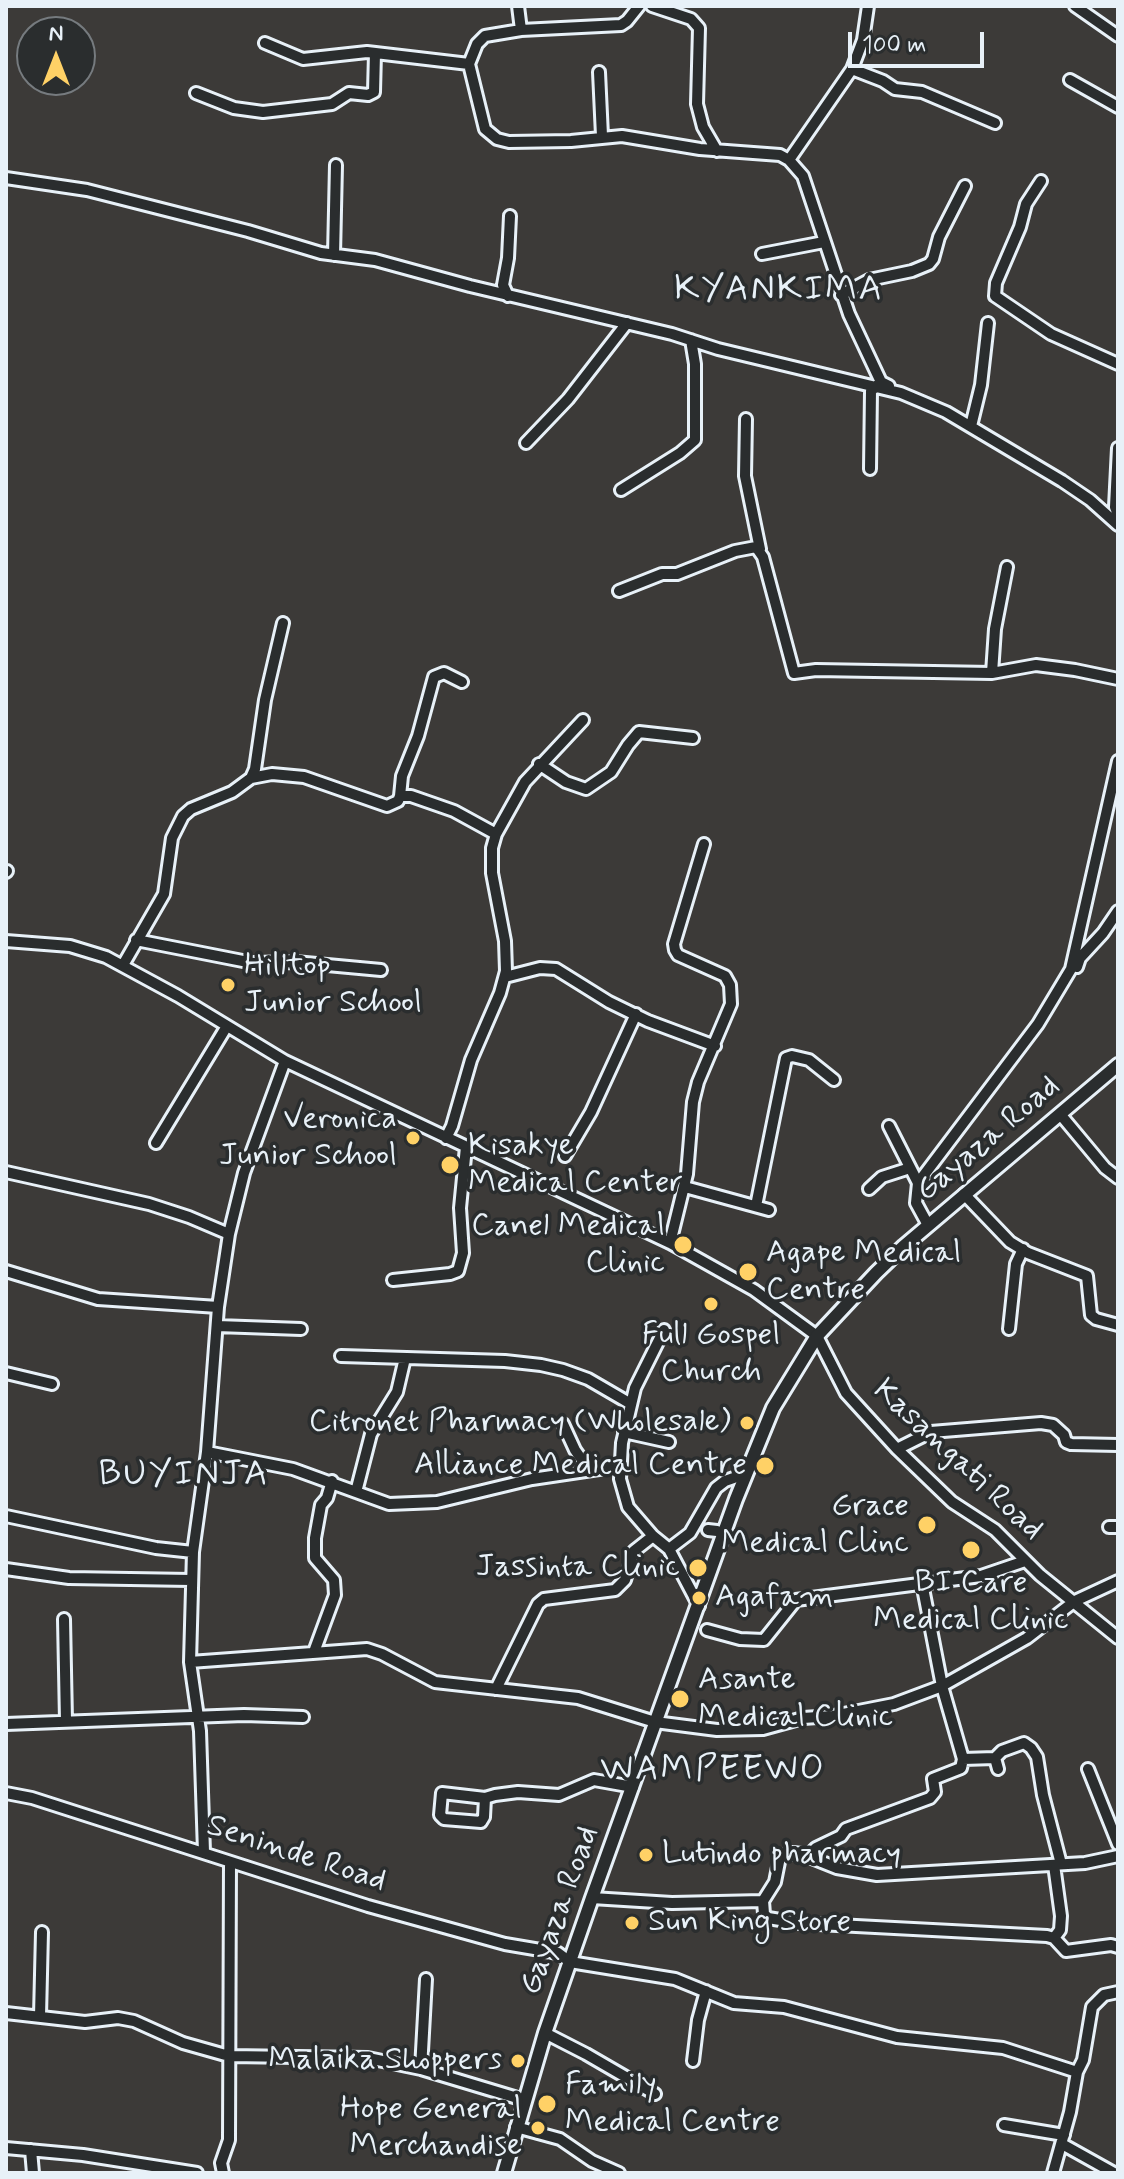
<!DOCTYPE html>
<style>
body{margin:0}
#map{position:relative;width:1124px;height:2179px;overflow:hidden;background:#3c3a38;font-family:Mynerve,sans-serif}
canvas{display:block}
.frame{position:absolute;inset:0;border:8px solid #e8f1f8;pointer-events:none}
.north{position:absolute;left:16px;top:16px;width:80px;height:80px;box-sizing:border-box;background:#2a2d2e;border:2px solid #767b7f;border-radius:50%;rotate:0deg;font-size:22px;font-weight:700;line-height:32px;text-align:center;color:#e8f1f8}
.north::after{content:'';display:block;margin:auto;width:28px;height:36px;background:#ffd166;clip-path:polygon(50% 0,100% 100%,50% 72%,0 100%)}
.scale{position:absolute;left:848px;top:32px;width:136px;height:36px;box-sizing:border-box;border:4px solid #e8f1f8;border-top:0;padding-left:10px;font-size:24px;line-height:28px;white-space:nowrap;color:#e8f1f8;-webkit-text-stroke:6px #2a2d2e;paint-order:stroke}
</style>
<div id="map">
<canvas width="1124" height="2179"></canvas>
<div class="frame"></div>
<div class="north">N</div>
<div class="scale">100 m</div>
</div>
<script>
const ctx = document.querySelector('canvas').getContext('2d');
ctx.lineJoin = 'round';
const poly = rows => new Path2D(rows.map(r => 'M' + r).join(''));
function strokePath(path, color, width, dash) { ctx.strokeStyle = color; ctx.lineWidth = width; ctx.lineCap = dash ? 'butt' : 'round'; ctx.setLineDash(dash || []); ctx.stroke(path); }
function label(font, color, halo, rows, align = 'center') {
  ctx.font = font + ' Mynerve,sans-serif'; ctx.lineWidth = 7; ctx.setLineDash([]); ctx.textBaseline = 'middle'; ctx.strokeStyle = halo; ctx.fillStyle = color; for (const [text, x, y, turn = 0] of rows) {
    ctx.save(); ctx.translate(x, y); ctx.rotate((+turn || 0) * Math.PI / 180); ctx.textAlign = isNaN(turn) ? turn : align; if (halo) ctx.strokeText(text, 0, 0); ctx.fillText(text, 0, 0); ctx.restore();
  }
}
const minor = poly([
 [518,6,521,30],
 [639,6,627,21,621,25,521,30,485,36,477,44,469,64,485,129,497,139,509,142,571,141,622,136,700,149,780,155,789,160,803,176,849,314,881,382,889,386],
 [652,6,691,19,699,28,697,104,703,127,717,151],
 [1075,6,1118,36],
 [265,43,303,59,367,52,469,64],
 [852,69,883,81,895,89,922,92,995,123],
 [599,72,602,136],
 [1070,80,1118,107],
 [196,93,234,108,263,112,332,104,349,93,368,95,374,92,375,53],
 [789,160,852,69,863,40,868,6],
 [6,178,87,190,248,231,321,253,375,260,470,286,672,334,718,349,901,393,946,412,1062,481,1090,500,1118,525],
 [1041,181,1026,204,1020,227,996,283,995,296,1051,334,1118,364],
 [762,254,824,242],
 [334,255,336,165],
 [841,295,869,280,912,271,929,264,933,259,939,237,965,186],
 [508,296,503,285,508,258,510,216],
 [746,419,745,476,760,549],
 [971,426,981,385,988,323],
 [526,443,568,399,627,323],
 [1118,448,1115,507,1118,515],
 [870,469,871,391,880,383],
 [621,490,680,453,695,440,695,364,691,340],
 [619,591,662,574,677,574,735,551,756,547,763,557,794,673,816,670,992,673,1036,665,1075,670,1118,679],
 [992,673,995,629,1007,567],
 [539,764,566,782,586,789,611,772,628,745,639,732,693,738],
 [251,778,272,774,304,777,387,806,398,801,400,796,411,796,454,811,496,834],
 [400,796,402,776,418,736,434,677,444,673,462,682],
 [6,872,7,871],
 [136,940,253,963,295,962,381,970],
 [6,941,70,946,106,957,178,996,285,1061,670,1243,754,1290,817,1336,846,1393,897,1449,952,1502,995,1530,1040,1575,1118,1638],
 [123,965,164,894,172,838,183,816,191,809,232,792,251,778,255,769,265,700,283,623],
 [1077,967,1080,958,1103,933,1118,911],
 [505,977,540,968,556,969,609,1002,648,1021,715,1046],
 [1060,1114,1105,1168,1118,1178],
 [889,1126,918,1183],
 [446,1138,452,1126,471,1060,500,993,506,971,505,941,492,873,492,848,496,834,525,782,583,720],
 [156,1143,227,1026],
 [565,1156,591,1112,636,1014],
 [6,1172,149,1204,189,1217,229,1234],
 [685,1187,769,1210],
 [869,1189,882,1177,910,1168],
 [964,1194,1010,1242,1028,1253,1087,1276,1091,1315,1096,1319,1118,1325],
 [756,1206,786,1058,792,1056,809,1060,834,1080],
 [928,1225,916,1203,918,1183,1038,1024,1071,969,1118,761],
 [670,1243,687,1174,693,1102,698,1082,731,1004,730,985,725,976,678,955,675,950,674,944,704,844],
 [6,1271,98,1299,218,1307],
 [393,1280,450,1274,458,1271,463,1253,460,1208,466,1147],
 [217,1326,301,1329],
 [1009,1329,1016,1264,1023,1249],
 [664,1330,635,1388,622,1443,620,1479,628,1507,653,1536,669,1549,699,1606],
 [341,1356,505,1361,541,1365,563,1370,588,1379,631,1404],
 [6,1373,52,1384],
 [563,1424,575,1450,589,1470],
 [624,1432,669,1442],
 [897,1449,931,1432,1041,1423,1053,1425,1064,1435,1066,1442,1071,1444,1118,1445],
 [207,1452,293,1469,389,1504,437,1502,532,1479,619,1466],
 [356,1492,371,1434,397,1392,405,1358],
 [6,1516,156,1548,193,1552],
 [1109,1527,1118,1527],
 [708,1530,717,1531],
 [669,1549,690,1533,716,1488,725,1481,745,1474],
 [6,1569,69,1578,191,1580],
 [64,1619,66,1721],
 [707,1630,740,1639,764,1640,796,1600,981,1576,1025,1561],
 [314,1652,335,1595,334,1580,315,1558,315,1538,321,1505,327,1498,332,1481],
 [190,1662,367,1649,382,1654,435,1682,578,1698,655,1722,717,1730,763,1729,803,1718,833,1716,894,1704,942,1686,1027,1638,1075,1601,1118,1581],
 [496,1689,538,1604,544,1599,615,1590,625,1580,634,1551,653,1536],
 [6,1724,244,1715,303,1717],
 [995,1758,1002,1751,1024,1743,1031,1748,1037,1757,1043,1795,1061,1864],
 [963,1759,995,1758,998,1769],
 [1088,1769,1118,1844],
 [6,1793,32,1798,368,1906,505,1944,558,1953,570,1962,675,1979,734,2003,784,2007,897,2037,1003,2048,1077,2072],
 [485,1798,442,1793,440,1815,444,1819,481,1822,484,1817,485,1798,495,1795,518,1792,559,1795,594,1780,633,1787],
 [204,1852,200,1731,190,1662,193,1552,207,1452,218,1307,229,1234,244,1173,285,1061],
 [808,1856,816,1848,841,1836,846,1829,930,1798,935,1792,933,1779,961,1768,963,1759,942,1686,922,1583],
 [592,1898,672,1903,763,1901,764,1914,768,1918,799,1923,1047,1936,1054,1938,1066,1951,1111,1945,1118,1947],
 [763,1901,775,1882,780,1857,793,1853,802,1854,837,1868,877,1875,1085,1863,1118,1856],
 [1054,1938,1060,1930,1061,1916,1054,1865],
 [6,2013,85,2022,118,2018,134,2021,183,2043,229,2056,368,2058,421,2069,524,2100],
 [40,2016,42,1932],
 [545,2033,586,2054,655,2094],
 [693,2061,698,2020,706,1991],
 [421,2069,426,1979],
 [1004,2125,1064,2135],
 [516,2127,560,2139,592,2161,619,2173],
 [1062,2144,1114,2173],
 [6,2148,83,2155,197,2173],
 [31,2150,33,2173],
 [223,2173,221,2163,229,2140,230,1862],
 [1053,2173,1070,2112,1077,2072,1083,2060,1092,2007,1104,1995,1118,1992]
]);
const major = poly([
 [504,2173,545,2033,592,1898,736,1499,773,1408,817,1336,876,1273,904,1246,1118,1065]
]);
strokePath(minor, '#e8f1f8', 16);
strokePath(major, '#e8f1f8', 18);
strokePath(minor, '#2a2d2e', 10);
strokePath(major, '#2a2d2e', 12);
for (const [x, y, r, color] of [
 [228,985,8,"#ffd166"],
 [413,1138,8,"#ffd166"],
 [450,1165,10,"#ffd166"],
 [683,1245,10,"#ffd166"],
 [748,1272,10,"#ffd166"],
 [711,1304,8,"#ffd166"],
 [747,1423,8,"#ffd166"],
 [765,1466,10,"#ffd166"],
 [927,1525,10,"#ffd166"],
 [971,1550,10,"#ffd166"],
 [698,1568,10,"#ffd166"],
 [699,1598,8,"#ffd166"],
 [680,1699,10,"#ffd166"],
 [646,1855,8,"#ffd166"],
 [632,1923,8,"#ffd166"],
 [518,2061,8,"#ffd166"],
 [547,2104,10,"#ffd166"],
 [538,2128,8,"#ffd166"]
]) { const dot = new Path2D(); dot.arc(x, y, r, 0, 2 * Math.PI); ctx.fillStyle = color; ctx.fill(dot); strokePath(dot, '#2a2d2e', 3); }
label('32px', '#e8f1f8', '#2a2d2e', [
 ["Hilltop",244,967],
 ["Junior School",244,1004],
 ["Veronica",397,1120,"right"],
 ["Junior School",397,1157,"right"],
 ["Kisakye",468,1147],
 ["Medical Center",468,1184],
 ["Canel Medical",665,1227,"right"],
 ["Clinic",665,1264,"right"],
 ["Agape Medical",766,1254],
 ["Centre",766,1291],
 ["Full Gospel",711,1336,"center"],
 ["Church",711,1373,"center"],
 ["Citronet Pharmacy (Wholesale)",731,1423,"right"],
 ["Alliance Medical Centre",747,1466,"right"],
 ["Grace",909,1507,"right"],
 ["Medical Clinc",909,1544,"right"],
 ["Jassinta Clinic",680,1568,"right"],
 ["BI Care",971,1584,"center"],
 ["Medical Clinic",971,1621,"center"],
 ["Agafam",715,1598],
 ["Asante",698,1681],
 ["Medical Clinic",698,1718],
 ["Lutindo pharmacy",662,1855],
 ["Sun King Store",648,1923],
 ["Malaika Shoppers",502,2061,"right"],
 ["Family",565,2086],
 ["Medical Centre",565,2123],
 ["Hope General",522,2110,"right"],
 ["Merchandise",522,2147,"right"]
], 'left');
label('32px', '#e8f1f8', '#2a2d2e', [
 ["Gayaza Road",989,1140,-40],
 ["Kasangati Road",957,1461,43],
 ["Seninde Road",296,1855,18],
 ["Gayaza Road",561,1911,-70]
]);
ctx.letterSpacing = '2px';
label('36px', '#e8f1f8', '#2a2d2e', [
 ["KYANKIMA",779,291],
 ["BUYINJA",184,1476],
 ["WAMPEEWO",713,1771]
]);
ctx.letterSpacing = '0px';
</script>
